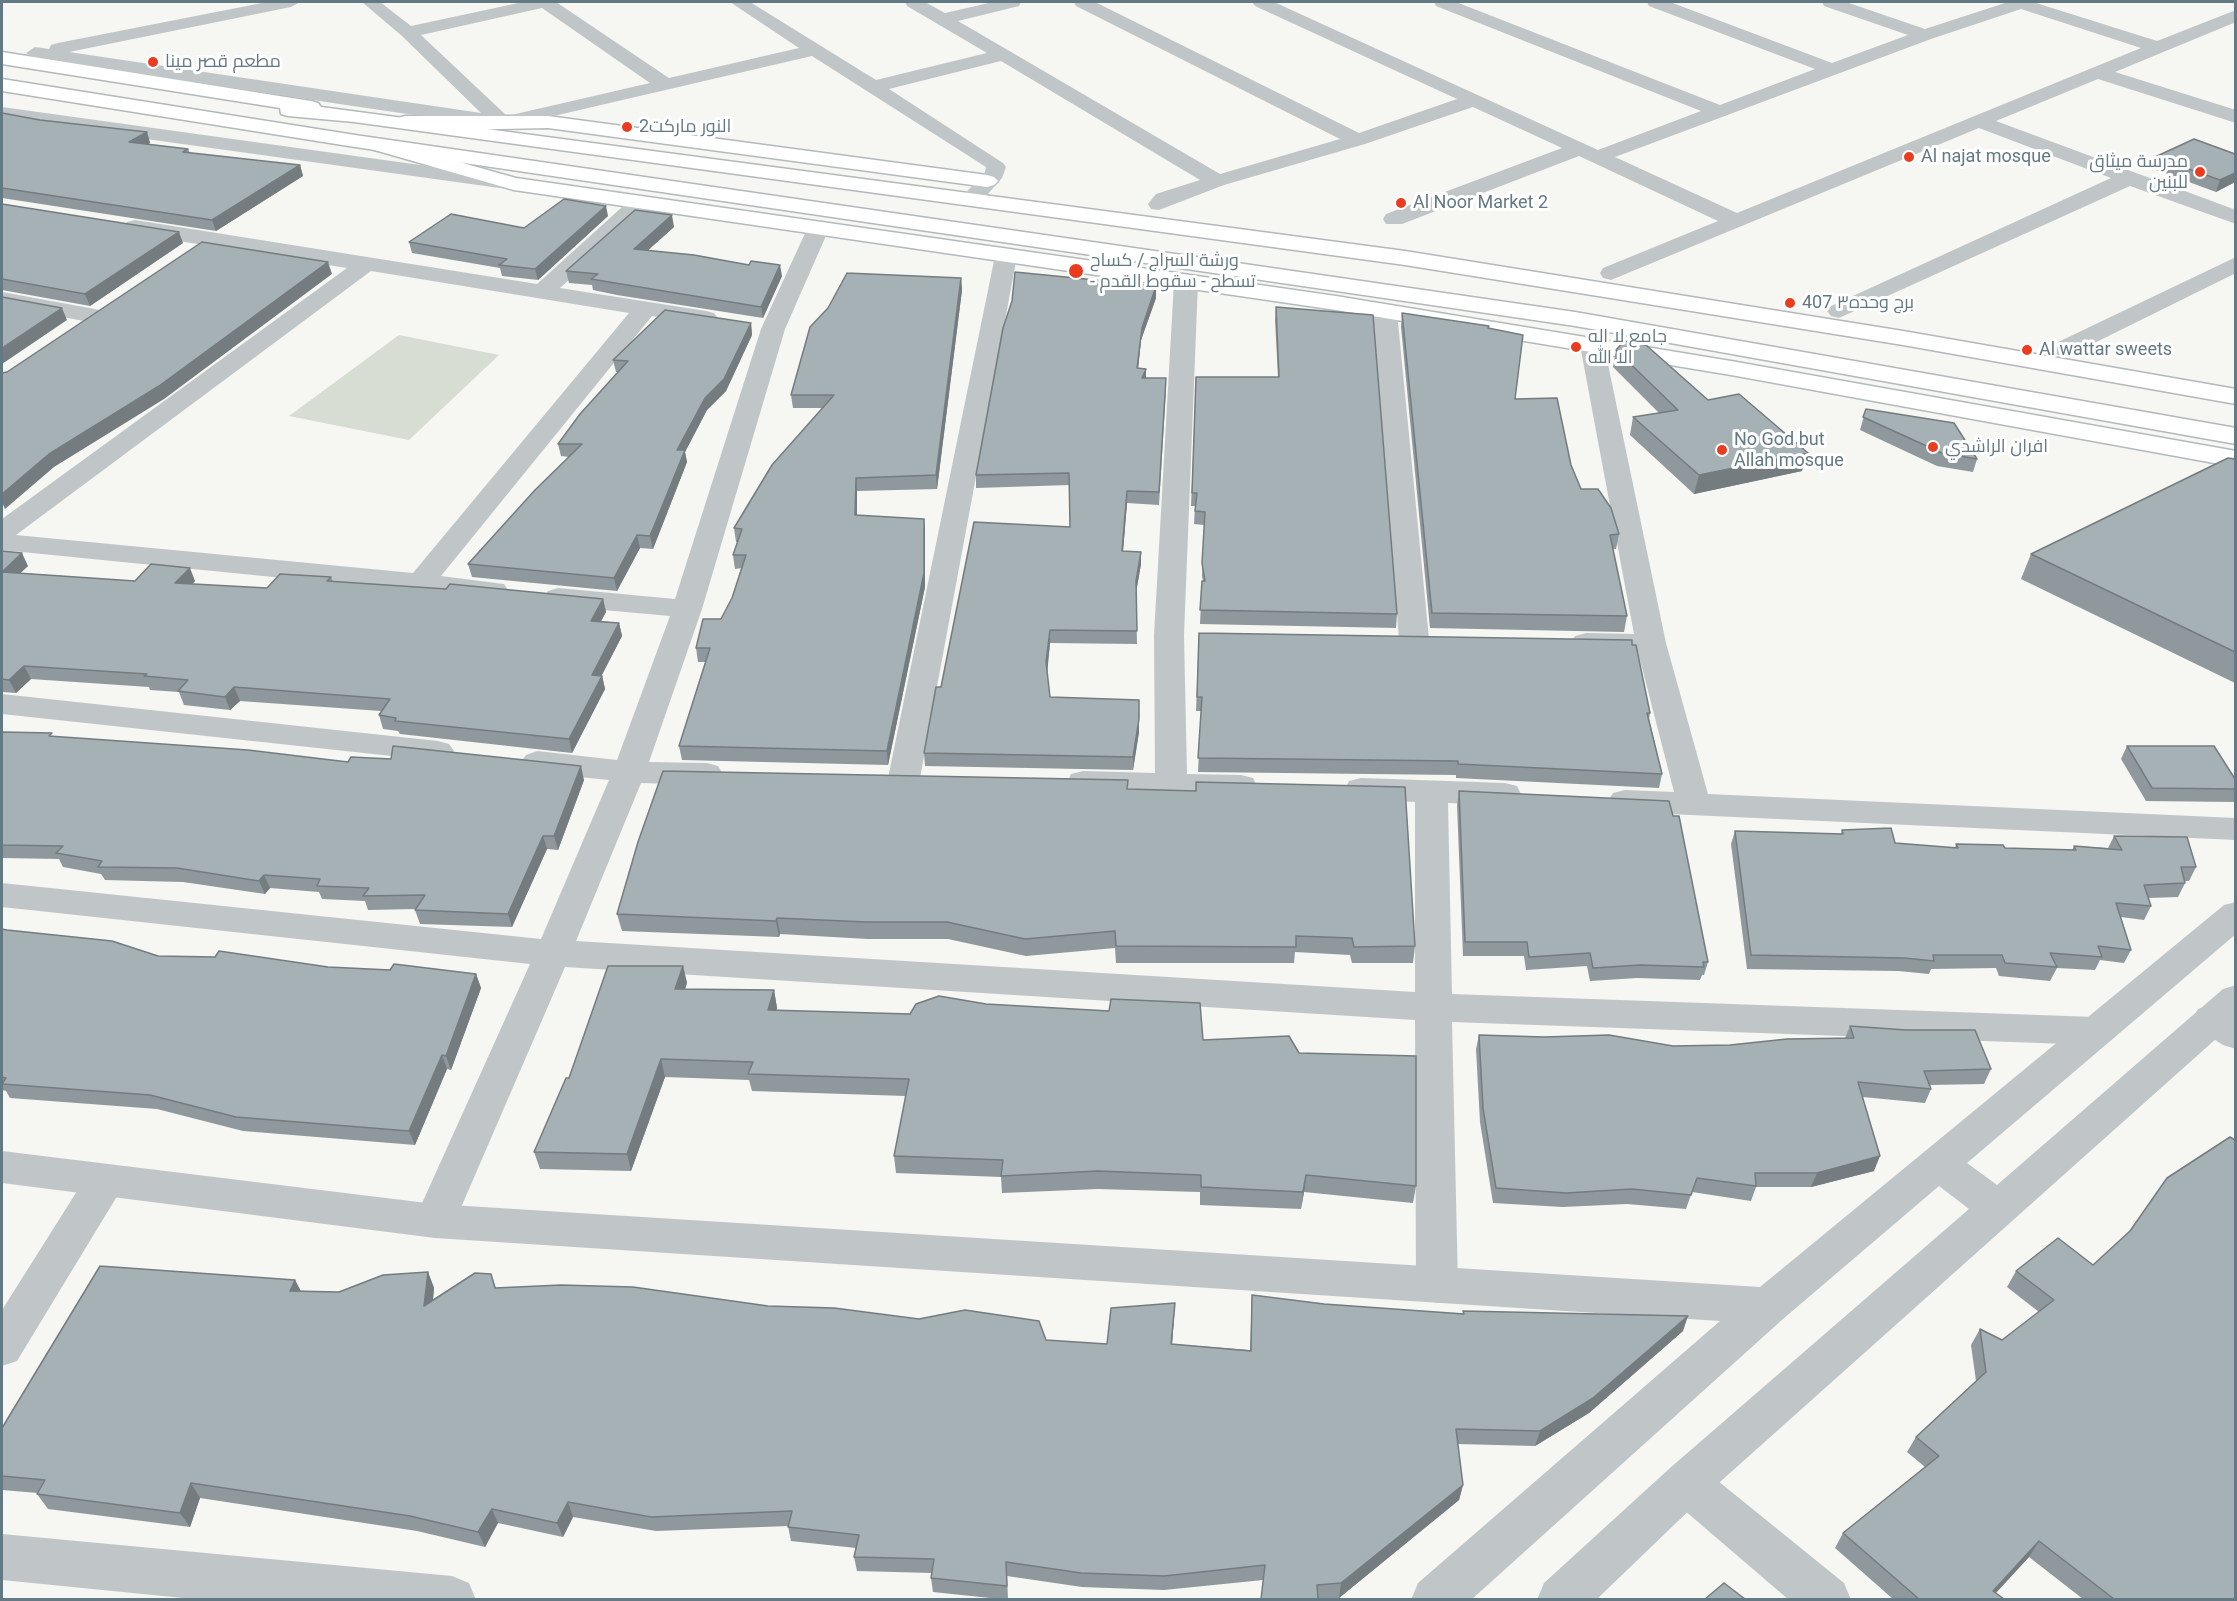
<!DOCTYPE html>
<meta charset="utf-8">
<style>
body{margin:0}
#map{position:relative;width:2237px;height:1601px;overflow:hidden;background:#f6f6f2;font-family:Roboto,sans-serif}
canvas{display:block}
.frame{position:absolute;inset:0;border:3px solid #637984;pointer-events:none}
</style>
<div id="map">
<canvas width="2237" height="1601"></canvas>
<div class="frame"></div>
</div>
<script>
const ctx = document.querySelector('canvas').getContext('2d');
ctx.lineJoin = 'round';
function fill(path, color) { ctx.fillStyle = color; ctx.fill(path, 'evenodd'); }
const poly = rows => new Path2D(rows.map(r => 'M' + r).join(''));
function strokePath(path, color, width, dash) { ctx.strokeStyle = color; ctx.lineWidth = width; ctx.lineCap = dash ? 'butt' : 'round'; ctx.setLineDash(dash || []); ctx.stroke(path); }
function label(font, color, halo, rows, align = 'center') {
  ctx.font = font + ' Roboto,Cairo,sans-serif'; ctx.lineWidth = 6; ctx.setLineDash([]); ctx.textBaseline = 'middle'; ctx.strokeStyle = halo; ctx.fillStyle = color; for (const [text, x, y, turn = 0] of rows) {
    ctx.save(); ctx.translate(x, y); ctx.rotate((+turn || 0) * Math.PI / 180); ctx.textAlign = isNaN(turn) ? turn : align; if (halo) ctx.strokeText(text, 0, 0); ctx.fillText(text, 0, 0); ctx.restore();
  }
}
fill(poly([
 [399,335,499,355,409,440,289,416]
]), '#d7ddd3');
const secondary = poly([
 [405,116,548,116,987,175,994,177,998,181,994,185,987,187,548,128,454,130,398,126,395,122,398,118,405,116],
 [378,139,516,178,1336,296,1731,361,2236,451,2236,467,1731,375,1336,310,514,190,371,149,368,145,371,141,378,139]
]);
const trunk = poly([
 [2,52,311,101,318,103,321,107,1405,251,1903,331,2236,389,2236,404,1903,345,1405,265,354,122,288,116,281,114,280,108,2,64,2,52],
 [2,79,355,135,1575,312,2236,428,2236,444,1575,326,355,147,2,91,2,79]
]);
strokePath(secondary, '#b3babd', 3);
strokePath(trunk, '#b3b8bb', 3);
fill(poly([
 [267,2,300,2,291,7,69,52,481,113,402,36,362,2,380,2,411,26,523,2,556,2,669,78,799,48,730,2,750,2,876,80,987,53,907,6,905,2,925,2,945,13,993,2,1021,2,1019,6,958,21,1220,174,1340,139,1076,6,1074,2,1095,2,1359,133,1457,99,1255,6,1252,2,1274,2,1598,150,1701,111,1436,6,1434,2,1456,2,1720,105,1815,69,1649,6,1647,2,1670,2,1832,63,1908,35,1824,6,1822,2,1846,2,1925,29,2008,2,2033,2,2157,41,2236,10,2236,22,2115,72,2236,110,2236,123,2098,79,1996,121,2236,210,2236,224,2130,186,1839,318,1831,316,1827,311,1831,306,2111,178,1979,128,1611,280,1603,278,1600,273,1603,268,1718,221,1579,156,1402,224,1386,224,1383,219,1386,214,1562,148,1473,107,1365,144,1224,185,1159,210,1151,209,1148,204,1156,194,1200,180,1001,61,889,89,1003,163,1006,167,1002,178,979,204,971,205,963,204,960,199,985,172,986,167,812,56,502,128,35,59,26,53,35,47,49,49,51,45,58,43,267,2],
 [542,8,650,83,507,116,421,35,542,8],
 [2021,9,2141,48,1737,213,1615,157,1931,39,2021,9],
 [2,107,514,178,521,180,525,184,521,188,514,190,2,119,2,107],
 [640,197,648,198,651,203,648,208,560,288,706,311,714,313,718,318,714,323,706,325,652,316,441,576,504,584,508,590,504,596,494,599,2,550,2,519,347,268,135,234,127,232,124,227,127,222,135,220,537,284,632,198,640,197],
 [371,271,629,313,413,573,16,535,371,271],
 [818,222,826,224,829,229,785,329,702,609,649,762,707,763,718,766,723,774,718,782,707,785,641,783,576,941,1415,992,1415,802,1361,800,1349,797,1345,789,1349,781,1361,778,1505,783,1517,786,1521,794,1517,802,1505,805,1448,803,1452,994,2095,1017,2108,1021,2114,1031,2108,1041,2095,1045,1452,1022,1458,1285,1452,1298,1437,1303,1422,1298,1416,1285,1415,1020,565,967,450,1233,435,1238,420,1233,414,1221,530,964,2,907,2,883,541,939,609,780,537,773,526,769,521,762,526,755,537,751,617,760,670,616,558,606,548,603,543,597,548,591,558,588,675,599,761,329,807,229,810,224,818,222],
 [1006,249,1014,251,1017,256,920,778,916,786,904,789,892,786,888,778,995,256,998,251,1006,249],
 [2236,257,2236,273,2072,354,2063,356,2054,354,2051,349,2054,344,2236,257],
 [1186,275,1194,277,1198,282,1184,635,1187,774,1241,775,1253,778,1257,786,1253,794,1241,797,1083,793,1071,790,1067,782,1071,774,1083,771,1155,773,1154,635,1174,282,1178,277,1186,275],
 [2,292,95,309,103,311,107,316,103,321,95,323,2,306,2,292],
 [1385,305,1393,307,1397,312,1429,639,1425,645,1414,648,1403,645,1399,639,1373,312,1377,307,1385,305],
 [1592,338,1601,340,1604,345,1666,643,1708,794,2236,818,2236,840,1625,812,1613,809,1608,801,1613,793,1625,790,1674,792,1638,652,1586,651,1575,648,1571,642,1575,636,1586,633,1634,634,1580,345,1583,340,1592,338],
 [2,694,438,741,449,744,454,751,449,758,438,761,2,714,2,694],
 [2211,1005,2236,1016,2236,1049,2223,1045,2198,1029,2192,1019,2198,1009,2211,1005],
 [105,1165,119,1169,125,1181,119,1193,17,1361,2,1366,2,1310,91,1169,105,1165],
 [1686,1461,1702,1468,1844,1583,1851,1600,1789,1600,1670,1498,1663,1483,1670,1468,1686,1461],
 [2,1534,452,1576,469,1583,476,1600,203,1600,2,1580,2,1534]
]), '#c0c6c8');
fill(poly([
 [2236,902,2236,934,1967,1163,1997,1185,2223,989,2236,985,2236,1021,1702,1498,1596,1600,1537,1600,1544,1583,1670,1468,1969,1209,1939,1186,1783,1319,1471,1600,1411,1600,1418,1583,1720,1321,435,1238,2,1183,2,1151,435,1204,1760,1287,2224,905,2236,902]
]), '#c0c6c8');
fill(secondary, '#fff');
fill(trunk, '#fff');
fill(poly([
 [2,113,40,120,147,132,150,143,148,144,188,149,190,153,300,165,303,176,216,231,2,198],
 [2235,154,2235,182,2216,192,2151,168,2155,157],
 [2,204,183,243,90,306,2,290],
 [608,216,538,280,502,276,500,268,412,253,409,242,524,228],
 [674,227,647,251,782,276,763,318,617,295,593,290,592,285,569,283,566,271],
 [961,278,962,290,937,489,857,491,857,515,924,519,925,532,925,587,888,765,682,760,679,746,706,662,698,662,696,648,721,619,732,598,742,568,735,569,733,555,738,542,736,542,734,528,822,408,793,408,791,395,828,308],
 [1156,286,1156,298,1141,340,1138,368,1146,369,1146,378,1166,390,1159,505,1127,503,1123,551,1141,564,1136,592,1137,644,1050,643,1047,670,1050,697,1139,732,1133,770,925,766,924,753,941,687,1070,527,1069,485,976,488,976,475],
 [1276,307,1397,614,1396,628,1200,624,1202,581,1203,581,1202,576,1204,525,1194,524,1195,506,1191,506,1196,377,1278,377,1275,320],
 [1402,313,1489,328,1515,399,1571,465,1581,489,1619,534,1616,549,1613,549,1627,616,1624,632,1430,628,1401,327],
 [751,323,752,335,726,391,707,410,685,452,687,462,653,549,640,548,617,591,472,577,468,564,569,457,561,456,558,444,618,372,616,372,613,360],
 [1616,350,1708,400,1802,471,1694,494,1630,435,1633,417,1659,413,1613,367],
 [1866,409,1977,459,1973,472,1937,466,1860,430],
 [2235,459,2235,683,2021,579,2031,554],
 [2,551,28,566,20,573,135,581,195,581,192,584,267,588,331,577,333,582,603,599,606,612,601,621,619,623,622,636,602,675,605,689,572,753,400,734,398,731,383,729,379,715,381,711,240,701,230,710,184,705,179,692,150,690,149,687,31,679,16,693,2,692],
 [1199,633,1632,645,1650,713,1649,719,1662,774,1659,788,1456,778,1456,775,1198,772,1201,711,1196,711],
 [2,732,348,762,584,780,558,850,547,849,512,927,420,924,415,910,416,909,368,910,365,901,322,899,319,892,270,888,265,894,183,882,105,880,101,874,63,867,59,859,2,858],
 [2127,746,2235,779,2235,802,2146,801,2121,759],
 [1128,789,1415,946,1413,963,1352,963,1350,955,1295,952,1294,963,1116,963,1115,948,1026,956,948,939,868,939,780,934,779,937,622,931,617,914],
 [1459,791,1708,962,1704,975,1702,975,1700,980,1637,978,1590,981,1587,966,1526,970,1524,956,1463,956,1457,805],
 [1842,830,1895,843,1955,848,1956,844,2005,848,2072,850,2074,846,2108,848,2114,836,2196,867,2189,881,2185,881,2185,883,2178,897,2148,898,2151,906,2144,920,2121,917,2131,950,2124,963,2100,960,2095,970,2057,968,2050,981,1999,976,1996,968,1931,969,1929,974,1898,971,1747,969,1731,844,1735,831,1841,834],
 [2,929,158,956,328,967,476,974,481,988,451,1070,447,1069,415,1145,243,1131,157,1109,10,1098,6,1091,2,1090],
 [683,966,687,983,685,989,774,990,777,1008,776,1010,1203,1040,1299,1053,1416,1186,1413,1203,1304,1192,1301,1209,1200,1205,1200,1192,1098,1189,1002,1193,1001,1177,896,1173,894,1156,906,1096,752,1091,749,1080,665,1077,631,1171,540,1169,534,1152,569,1078],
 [1850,1026,1991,1069,1984,1084,1930,1085,1931,1089,1925,1103,1863,1097,1874,1171,1811,1187,1756,1187,1751,1201,1692,1192,1686,1209,1627,1204,1563,1207,1493,1203,1480,1122,1476,1049,1479,1035,1673,1046,1730,1045,1845,1038],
 [2058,1238,2235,1599,2083,1599,2029,1557,1996,1593,2004,1599,1893,1599,1835,1548,1843,1533,1925,1467,1907,1452,1916,1437,1976,1381,1971,1345,1980,1329,2002,1340,2039,1312,2007,1287,2016,1271],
 [428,1272,434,1288,433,1300,491,1274,496,1288,768,1306,1046,1340,1107,1344,1175,1303,1172,1344,1250,1350,1252,1295,1324,1304,1463,1314,1463,1311,1683,1331,1589,1413,1535,1446,1458,1444,1463,1485,1459,1500,1339,1598,1318,1599,1263,1580,1164,1590,1082,1587,1007,1576,1008,1599,1000,1599,933,1592,931,1578,932,1573,857,1571,854,1557,856,1548,791,1541,788,1526,656,1531,573,1517,563,1537,498,1523,485,1547,417,1531,200,1498,190,1527,48,1509,37,1494,38,1493,2,1490,2,1428,295,1280,301,1292,339,1292]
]), '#8f989c');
fill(poly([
 [147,132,150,143,133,153,129,142],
 [300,165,303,176,216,231,212,220],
 [2235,173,2235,182,2216,192,2220,180],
 [606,206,608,216,538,280,535,269],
 [672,215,674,227,636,261,634,249],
 [179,232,183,243,90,306,85,294],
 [328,262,332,274,164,399,54,467,5,509,2,502,2,494,49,454],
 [780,265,782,276,763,318,761,307],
 [961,278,962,290,937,489,936,475],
 [1156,286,1156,298,1141,340,1137,380,1137,368,1142,328],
 [62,308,67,320,2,364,2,348],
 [751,323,752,335,726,391,707,410,685,452,687,462,653,549,650,536,677,450,705,398],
 [1146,369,1146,381,1142,378],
 [1808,453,1802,471,1694,494,1699,475],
 [856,478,857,491,857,529,855,515],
 [1127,491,1127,503,1122,564,1122,551],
 [924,519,925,532,925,587,888,765,887,751],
 [637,535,640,548,617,591,614,578],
 [1141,552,1141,564,1136,593,1136,581],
 [22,553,28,566,8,585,2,572],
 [190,568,195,581,181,596,175,583],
 [603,599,606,612,594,634,591,621],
 [619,623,622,636,595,688,592,675],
 [1050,630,1050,643,1047,675,1046,662],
 [24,666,31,679,16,693,9,680],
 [602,676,605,689,572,753,569,739],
 [234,687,240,701,230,710,225,697],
 [1139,719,1139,732,1133,770,1133,757],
 [581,766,584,780,558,850,554,836],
 [543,836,547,849,512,927,508,914],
 [264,875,270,888,265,894,259,881],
 [777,918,780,934,779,937,776,921],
 [683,966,687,983,679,1006,675,989],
 [476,974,481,988,451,1070,446,1056],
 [774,990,777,1008,771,1027,768,1010],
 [442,1055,447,1069,415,1145,409,1131],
 [661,1059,665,1077,631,1171,627,1154],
 [1880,1156,1874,1171,1811,1187,1817,1173],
 [1306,1175,1304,1192,1301,1209,1303,1192],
 [428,1272,434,1288,431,1321,424,1306],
 [295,1280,303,1295,290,1291],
 [1175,1303,1174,1318,1171,1359,1171,1344],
 [1688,1316,1683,1331,1589,1413,1535,1446,1540,1431],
 [191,1483,200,1498,190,1527,180,1513],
 [1463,1485,1459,1500,1339,1598,1341,1583],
 [568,1502,573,1517,563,1537,557,1523],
 [492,1509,498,1523,485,1547,478,1532],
 [2039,1541,2029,1557,1990,1599,1993,1591]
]), '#747c7f');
const building = poly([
 [2,113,40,120,147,132,129,142,188,149,183,152,300,165,212,220,2,188,2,113],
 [2194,139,2235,154,2235,173,2220,180,2155,157,2194,139],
 [564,199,606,206,535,269,499,265,507,259,409,242,451,214,524,228,564,199],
 [2,204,179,232,85,294,2,279,2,204],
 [635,210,672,215,634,249,694,255,749,265,751,261,780,265,761,307,615,283,591,279,598,274,566,271,635,210],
 [202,242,328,262,159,386,49,454,2,494,2,373,7,372,202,242],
 [1015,272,1156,286,1142,328,1137,368,1146,369,1142,378,1166,378,1159,492,1127,491,1122,551,1141,552,1136,581,1137,631,1050,630,1046,662,1050,697,1139,700,1139,719,1133,757,924,753,936,687,941,687,974,522,1070,527,1069,473,976,475,1003,328,1012,301,1015,272],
 [847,273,961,278,936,475,856,478,855,515,924,519,924,573,887,751,679,746,710,648,696,648,703,619,721,619,732,598,746,555,733,555,742,529,734,528,772,465,834,395,791,395,810,327,828,308,847,273],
 [2,297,62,308,2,348,2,297],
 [1276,307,1373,315,1397,614,1200,610,1202,581,1205,581,1202,563,1205,512,1195,511,1197,493,1192,493,1196,377,1279,377,1276,307],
 [665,310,751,323,724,379,705,398,677,450,685,450,650,536,637,535,614,578,468,564,535,490,582,444,558,444,580,414,628,361,613,360,665,310],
 [1402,313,1489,326,1488,328,1523,335,1515,399,1557,398,1571,465,1581,489,1598,489,1611,508,1619,534,1610,535,1627,616,1432,613,1402,313],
 [1624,341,1646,345,1708,400,1739,394,1808,453,1699,475,1633,417,1678,410,1616,350,1624,341],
 [1866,409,1954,423,1977,459,1942,453,1863,417,1866,409],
 [2228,458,2235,459,2235,652,2031,554,2228,458],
 [2,551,22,553,2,572,2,551],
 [151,564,190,568,175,583,267,588,280,574,331,577,327,581,446,589,450,584,603,599,591,621,619,623,592,675,602,676,569,739,395,721,396,718,379,715,390,699,234,687,225,697,178,691,188,680,144,676,147,674,24,666,9,680,2,679,2,572,135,581,151,564],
 [1199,633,1632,640,1632,645,1636,645,1650,713,1647,713,1662,774,1458,764,1458,761,1198,758,1202,697,1197,697,1199,633],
 [2,732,52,733,49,736,248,750,348,762,351,757,391,759,393,746,581,766,554,836,543,836,508,914,415,910,425,895,363,896,369,888,317,886,320,879,264,875,259,881,177,868,98,867,102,861,56,853,63,846,2,845,2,732],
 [2127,746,2214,746,2235,779,2235,789,2152,788,2127,746],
 [663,771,1128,780,1127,789,1196,791,1196,782,1405,787,1415,946,1354,947,1352,938,1296,936,1296,947,1116,946,1115,931,1025,939,947,922,866,922,777,918,776,921,617,914,638,842,663,771],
 [1459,791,1669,801,1673,816,1679,816,1708,962,1703,962,1704,967,1640,965,1593,968,1590,953,1529,957,1527,942,1465,942,1459,791],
 [1891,828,1895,843,1958,848,1956,844,2003,845,2005,848,2076,850,2074,846,2122,850,2114,836,2187,837,2196,867,2181,867,2185,883,2144,885,2151,906,2116,903,2131,950,2098,946,2102,957,2050,953,2057,967,2005,963,2002,955,1933,955,1934,961,1904,958,1751,955,1735,831,1843,834,1842,830,1891,828],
 [2,929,7,930,112,941,158,956,215,957,219,951,328,967,390,970,394,964,476,974,446,1056,442,1055,409,1131,236,1117,150,1095,2,1084,6,1078,2,1077,2,929],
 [608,966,683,966,675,989,774,990,768,1010,910,1014,916,1004,939,996,986,1004,1109,1011,1111,999,1200,1003,1203,1040,1289,1036,1299,1053,1416,1056,1416,1186,1306,1175,1303,1192,1201,1187,1201,1175,1098,1171,1001,1176,1003,1160,894,1156,909,1079,748,1074,753,1062,661,1059,627,1154,534,1152,566,1078,569,1078,608,966],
 [1850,1026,1906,1030,1975,1030,1991,1069,1924,1071,1931,1089,1858,1082,1880,1156,1817,1173,1755,1173,1756,1186,1697,1178,1691,1195,1632,1189,1566,1193,1496,1188,1483,1108,1479,1035,1544,1037,1609,1035,1673,1046,1730,1045,1787,1039,1854,1038,1850,1026],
 [2230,1137,2235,1140,2235,1599,2114,1599,2039,1541,1993,1591,2004,1599,1919,1599,1843,1533,1939,1456,1916,1437,1986,1372,1980,1329,2002,1340,2054,1300,2016,1271,2058,1238,2093,1265,2130,1231,2167,1178,2230,1137],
 [100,1266,295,1280,290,1291,339,1292,383,1275,428,1272,424,1306,475,1273,491,1274,495,1288,561,1285,633,1287,768,1306,834,1308,919,1319,965,1310,1039,1321,1046,1340,1107,1344,1111,1308,1175,1303,1171,1344,1251,1351,1252,1295,1324,1304,1464,1314,1463,1311,1688,1316,1593,1398,1540,1431,1456,1429,1463,1485,1341,1583,1317,1585,1318,1599,1261,1599,1265,1565,1164,1576,1081,1573,1006,1562,1007,1586,931,1578,934,1559,854,1557,859,1535,788,1527,792,1511,651,1517,568,1502,557,1523,492,1509,478,1532,410,1516,191,1483,180,1513,37,1494,45,1480,2,1476,2,1428,100,1266],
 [1724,1583,1745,1599,1705,1599,1724,1583]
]);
fill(building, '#a6b1b5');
strokePath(building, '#747c7f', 1.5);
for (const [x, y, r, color] of [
 [153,62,6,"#ea3c1e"],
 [627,127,6,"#ea3c1e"],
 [1909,157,6,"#ea3c1e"],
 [2200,172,6,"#ea3c1e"],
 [1401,203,6,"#ea3c1e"],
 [1076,271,8,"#ea3c1e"],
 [1790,303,6,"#ea3c1e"],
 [1576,347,6,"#ea3c1e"],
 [2027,350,6,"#ea3c1e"],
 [1933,447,6,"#ea3c1e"],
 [1722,450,6,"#ea3c1e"]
]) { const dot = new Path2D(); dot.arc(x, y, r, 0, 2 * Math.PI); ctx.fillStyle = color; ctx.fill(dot); strokePath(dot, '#fff', 2); }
label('18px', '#637984', '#fff', [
 ["مطعم قصر مينا",165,62],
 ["النور ماركت2",639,127],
 ["Al najat mosque",1921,157],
 ["مدرسة ميثاق",2188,162,"right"],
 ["للبنين",2188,183,"right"],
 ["Al Noor Market 2",1413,203],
 ["ورشة السراج / كساح",1090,261],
 ["- تسطح - سقوط القدم",1090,282],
 ["برج وحده٣ 407",1802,303],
 ["جامع لا اله",1588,337],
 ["الا الله",1588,358],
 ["Al wattar sweets",2039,350],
 ["No God but",1734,440],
 ["Allah mosque",1734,461],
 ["افران الراشدي",1945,447]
], 'left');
</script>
